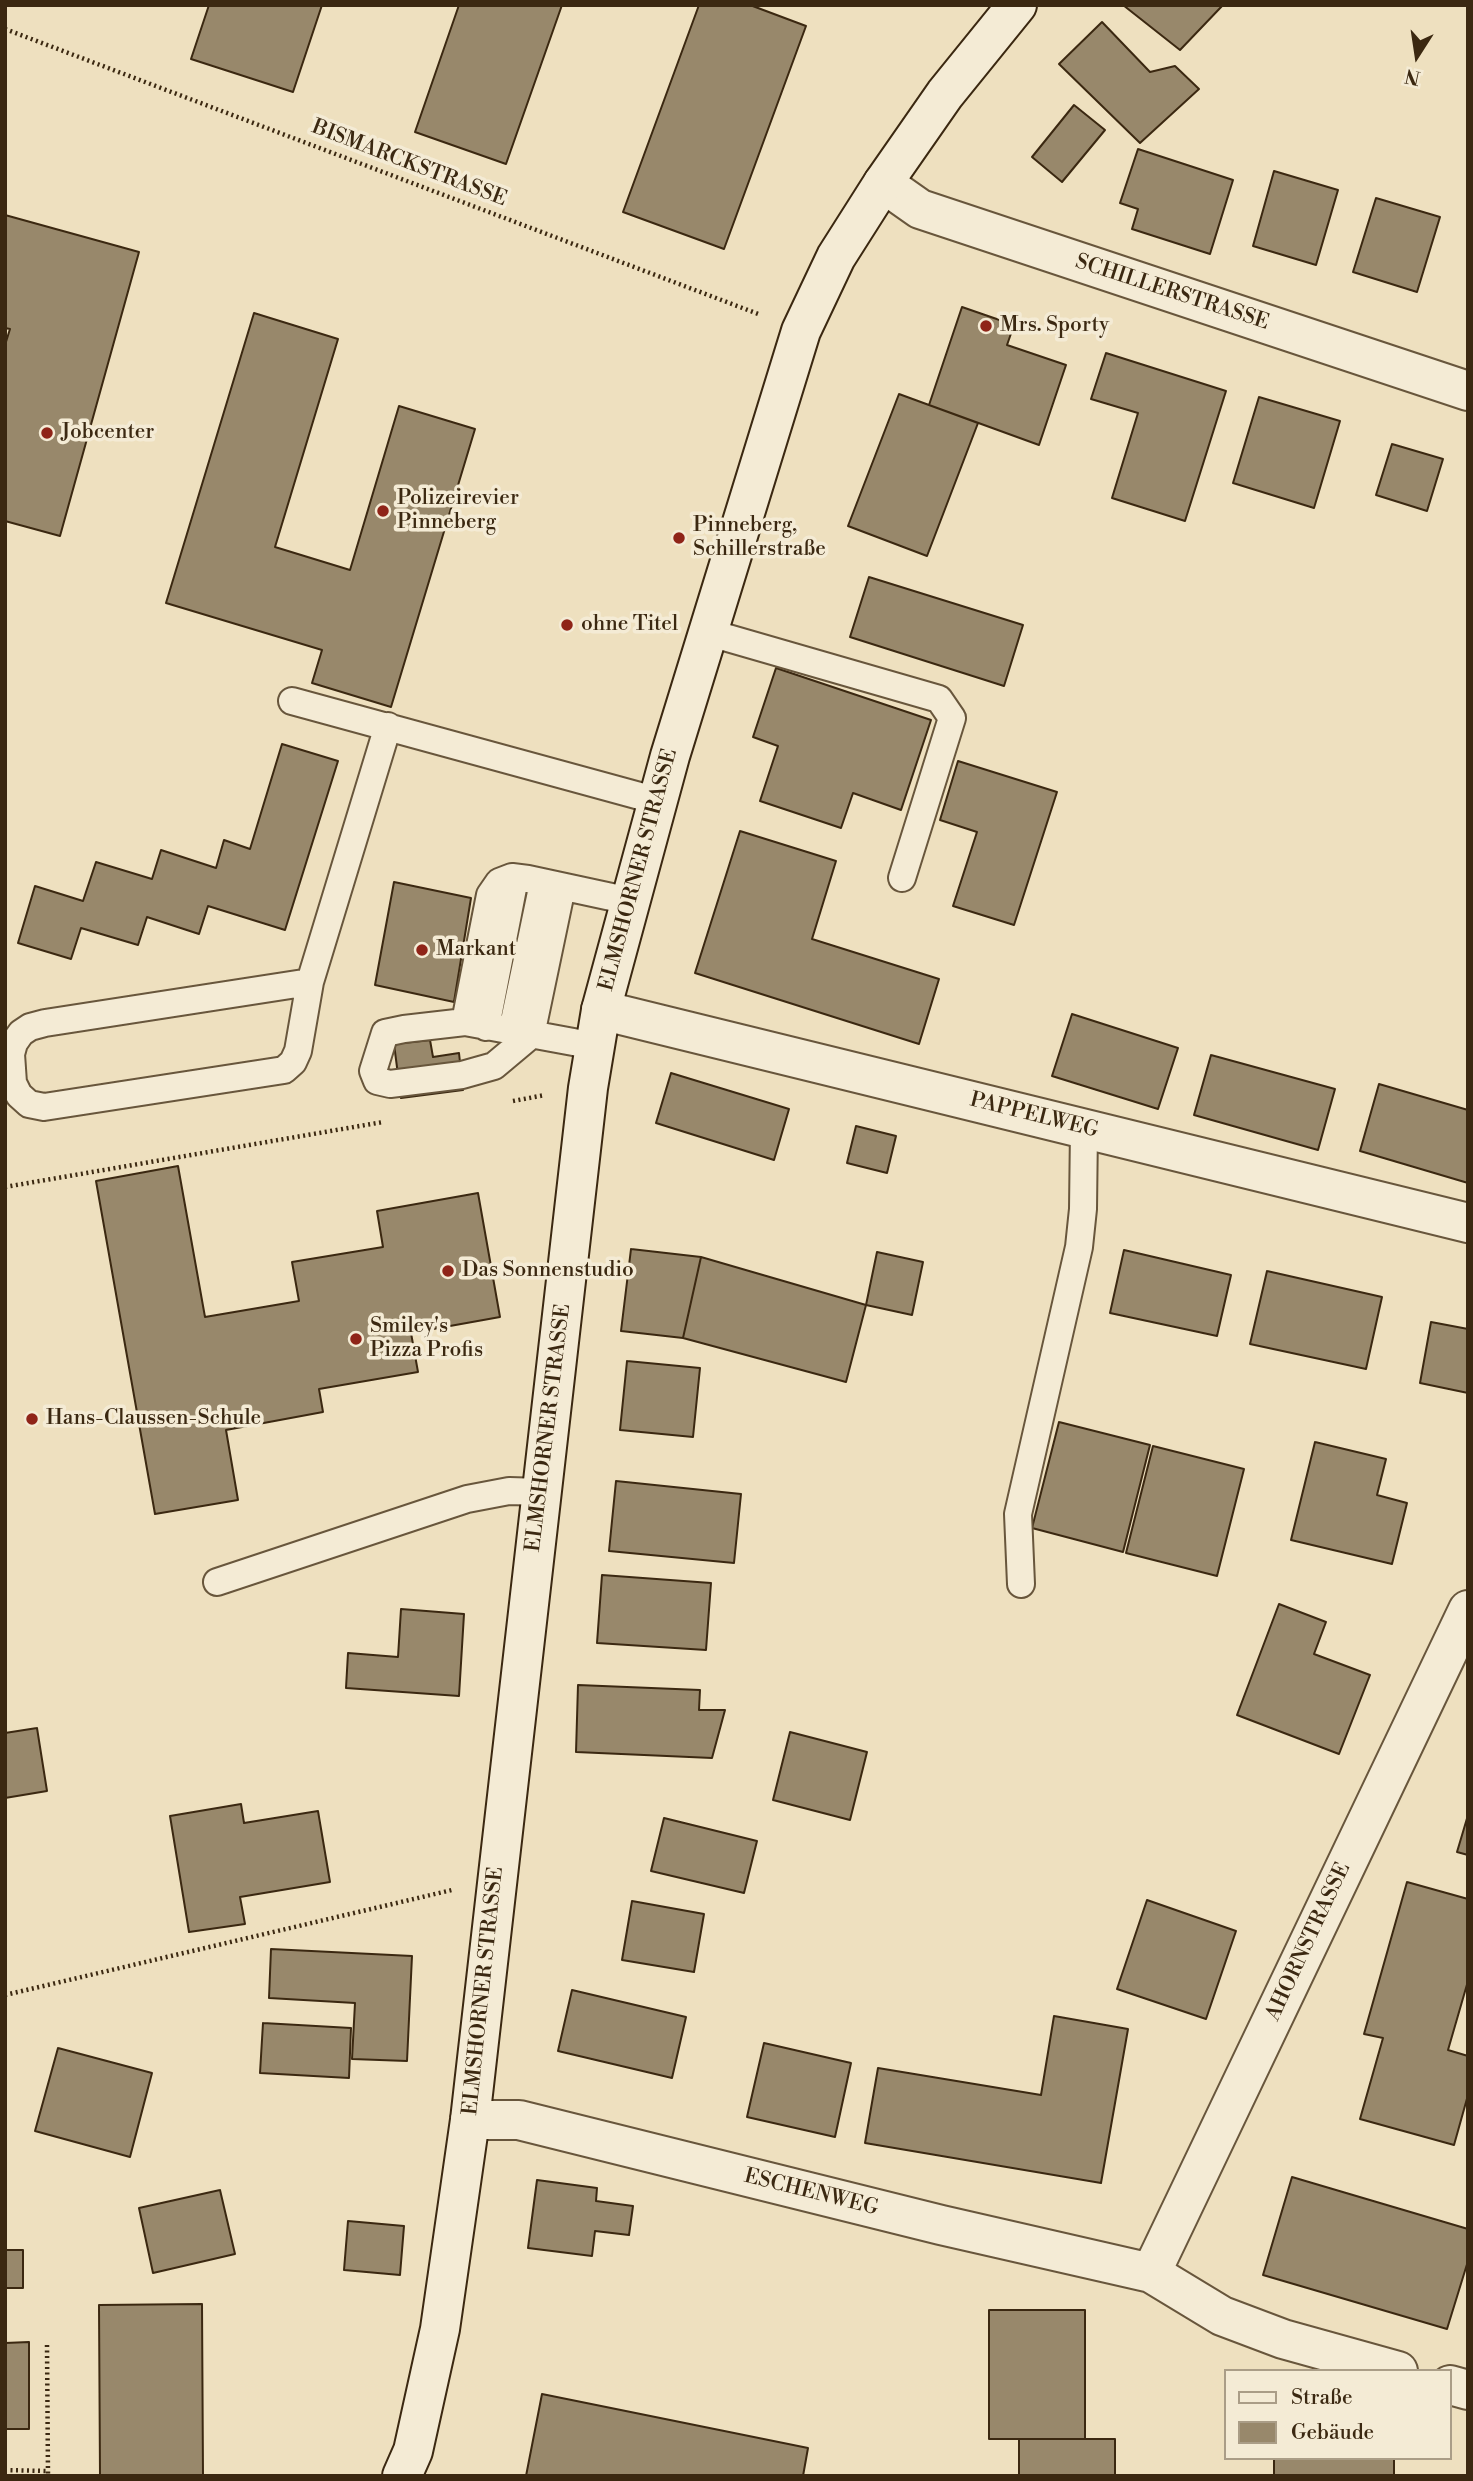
<!DOCTYPE html>
<meta charset="utf-8">
<style>
body{margin:0}
#map{position:relative;width:1473px;height:2481px;overflow:hidden;background:#eee0bf;font-family:"Libre Bodoni",serif}
canvas{display:block}
.frame{position:absolute;inset:0;border:7px solid #3b2811;pointer-events:none}
.legend{position:absolute;left:1224px;top:2369px;width:228px;height:91px;box-sizing:border-box;background:#f4ebd5;border:2px solid #aa9d87;margin:0;padding:9px 12px;list-style:none;font-size:21px;color:#3b2811}
.legend li{display:flex;align-items:center;gap:14px;height:35px}
.legend b{width:35px;border:2px solid #aa9d87}
.north{position:absolute;left:1382px;top:21px;width:70px;height:70px;-webkit-text-stroke:5px #f4ebd5;paint-order:stroke;rotate:192deg;font-size:19px;font-weight:700;line-height:28px;text-align:center;color:#3b2811}
.north::after{content:'';display:block;margin:auto;width:24px;height:32px;background:#3b2811;clip-path:polygon(50% 0,100% 100%,50% 72%,0 100%)}
</style>
<div id="map">
<canvas width="1473" height="2481"></canvas>
<div class="frame"></div>
<ul class="legend">
<li><b style="height:9px;background:#f4ebd5"></b>Straße</li>
<li><b style="height:19px;background:#98886b"></b>Gebäude</li>
</ul>
<div class="north">N</div>
</div>
<script>
const ctx = document.querySelector('canvas').getContext('2d');
ctx.lineJoin = 'round';
function fill(path, color) { ctx.fillStyle = color; ctx.fill(path, 'evenodd'); }
const poly = rows => new Path2D(rows.map(r => 'M' + r).join(''));
function strokePath(path, color, width, dash) { ctx.strokeStyle = color; ctx.lineWidth = width; ctx.lineCap = dash ? 'butt' : 'round'; ctx.setLineDash(dash || []); ctx.stroke(path); }
function label(font, color, halo, rows, align = 'center') {
  ctx.font = font + ' "Libre Bodoni",serif'; ctx.lineWidth = 7; ctx.setLineDash([]); ctx.textBaseline = 'middle'; ctx.strokeStyle = halo; ctx.fillStyle = color; for (const [text, x, y, turn = 0] of rows) {
    ctx.save(); ctx.translate(x, y); ctx.rotate((+turn || 0) * Math.PI / 180); ctx.textAlign = isNaN(turn) ? turn : align; if (halo) ctx.strokeText(text, 0, 0); ctx.fillText(text, 0, 0); ctx.restore();
  }
}
const building = poly([
 [209,5,322,5,293,92,191,59,209,5],
 [459,5,562,5,506,164,415,132,459,5],
 [699,5,750,5,806,26,724,249,623,212,699,5],
 [1123,5,1223,5,1180,50,1123,5],
 [1102,22,1150,72,1175,66,1199,89,1140,143,1059,64,1102,22],
 [1074,105,1105,130,1062,182,1032,157,1074,105],
 [1138,149,1233,180,1210,254,1132,229,1138,209,1120,203,1138,149],
 [1274,171,1338,190,1316,265,1253,246,1274,171],
 [1376,198,1440,217,1417,292,1353,272,1376,198],
 [5,215,139,252,60,536,5,521,5,345,10,329,5,328,5,215],
 [962,307,1014,325,1007,345,1066,365,1039,445,929,405,962,307],
 [254,313,338,339,275,547,350,570,399,406,475,429,391,707,312,683,322,650,166,603,254,313],
 [1106,353,1226,391,1185,521,1112,498,1138,413,1091,399,1106,353],
 [899,394,978,423,927,556,848,526,899,394],
 [1259,397,1340,421,1314,508,1233,483,1259,397],
 [1392,444,1443,459,1427,511,1376,495,1392,444],
 [869,577,1023,625,1004,686,850,637,869,577],
 [776,668,931,720,901,810,853,793,841,828,760,801,778,746,753,737,776,668],
 [282,744,338,761,285,930,208,906,199,934,147,917,138,945,81,928,71,959,18,943,35,886,83,901,96,862,152,879,161,850,216,868,224,840,250,849,282,744],
 [958,761,1057,792,1014,925,953,906,977,832,940,820,958,761],
 [740,831,836,861,812,939,939,979,919,1044,695,973,740,831],
 [394,882,471,898,454,1002,375,985,394,882],
 [1072,1014,1178,1048,1158,1109,1052,1076,1072,1014],
 [430,1040,433,1057,459,1053,463,1090,401,1098,394,1044,430,1040],
 [1211,1055,1335,1089,1318,1150,1194,1115,1211,1055],
 [671,1073,789,1109,774,1160,656,1123,671,1073],
 [1379,1084,1468,1110,1468,1183,1360,1151,1379,1084],
 [856,1126,896,1136,887,1173,847,1163,856,1126],
 [178,1166,205,1317,299,1301,292,1262,383,1247,377,1211,478,1193,500,1317,411,1333,418,1372,319,1389,323,1412,226,1430,238,1500,155,1514,96,1181,178,1166],
 [631,1249,701,1257,683,1338,621,1331,631,1249],
 [1124,1250,1231,1275,1217,1336,1110,1313,1124,1250],
 [877,1252,923,1262,912,1315,866,1305,877,1252],
 [701,1257,866,1305,846,1382,683,1338,701,1257],
 [1267,1271,1382,1297,1366,1369,1250,1344,1267,1271],
 [1431,1322,1468,1329,1468,1393,1420,1383,1431,1322],
 [627,1361,700,1368,693,1437,620,1430,627,1361],
 [1059,1422,1150,1445,1123,1552,1032,1528,1059,1422],
 [1315,1442,1386,1459,1377,1495,1407,1503,1392,1564,1291,1540,1315,1442],
 [1153,1446,1244,1469,1217,1576,1126,1553,1153,1446],
 [616,1481,741,1494,734,1563,609,1551,616,1481],
 [602,1575,711,1583,706,1650,597,1643,602,1575],
 [1279,1604,1326,1622,1314,1654,1370,1675,1339,1754,1237,1715,1279,1604],
 [401,1609,464,1614,459,1696,346,1688,348,1653,398,1657,401,1609],
 [578,1685,700,1690,699,1710,725,1710,712,1758,576,1752,578,1685],
 [37,1728,47,1791,5,1798,5,1733,37,1728],
 [790,1732,867,1752,850,1820,773,1800,790,1732],
 [241,1804,244,1823,318,1811,330,1882,240,1897,245,1924,189,1932,170,1816,241,1804],
 [1468,1815,1468,1855,1457,1852,1468,1815],
 [664,1818,757,1841,744,1893,651,1871,664,1818],
 [1407,1882,1468,1899,1468,1981,1448,2050,1468,2056,1468,2095,1454,2145,1360,2119,1383,2038,1364,2034,1407,1882],
 [1147,1900,1236,1931,1206,2019,1117,1989,1147,1900],
 [632,1901,704,1914,694,1972,622,1960,632,1901],
 [271,1949,412,1956,407,2061,352,2059,355,2003,269,1998,271,1949],
 [572,1990,686,2017,672,2078,558,2051,572,1990],
 [1054,2016,1128,2029,1101,2183,865,2143,878,2068,1041,2095,1054,2016],
 [263,2023,351,2028,349,2078,260,2073,263,2023],
 [764,2043,851,2063,835,2137,747,2117,764,2043],
 [58,2048,152,2073,130,2157,35,2131,58,2048],
 [1292,2177,1468,2229,1468,2261,1447,2329,1263,2275,1292,2177],
 [537,2180,597,2188,596,2201,633,2206,629,2235,595,2231,592,2256,528,2248,537,2180],
 [220,2190,235,2254,153,2273,139,2208,220,2190],
 [348,2221,404,2226,400,2275,344,2270,348,2221],
 [5,2250,23,2250,23,2288,5,2288,5,2250],
 [202,2304,203,2476,100,2476,99,2305,202,2304],
 [989,2310,1085,2310,1085,2439,989,2439,989,2310],
 [29,2342,29,2429,5,2429,5,2343,29,2342],
 [542,2394,808,2448,803,2476,526,2476,542,2394],
 [1019,2439,1115,2439,1115,2476,1019,2476,1019,2439],
 [1274,2458,1394,2458,1394,2476,1274,2476,1274,2458]
]);
fill(building, '#98886b');
strokePath(building, '#3b2811', 2);
const service = poly([
 [707,632,939,699,952,718,902,878],
 [292,701,658,801],
 [310,982,45,1023,30,1027,21,1033,14,1043,11,1054,13,1083,19,1095,29,1104,44,1107,284,1070,293,1062,298,1051,310,982,388,726],
 [465,1022,404,1029,385,1033,373,1071,377,1081,390,1084,462,1075,494,1066,531,1035,562,887],
 [486,1027,515,878],
 [512,1031,543,883],
 [595,1046,465,1022,490,895,499,882,512,877,528,879,630,901],
 [217,1582,467,1499,509,1491,542,1492],
 [1021,1584,1018,1514,1079,1247,1083,1209,1084,1129]
]);
const minor = poly([
 [883,183,920,209,1468,391],
 [601,1010,1468,1223],
 [470,2120,519,2120,941,2225,1151,2273,1222,2316,1283,2339,1398,2371],
 [1151,2273,1468,1610],
 [1450,2385,1468,2390]
]);
const secondary = poly([
 [402,2476,413,2451,440,2329,470,2120,588,1088,601,1010,670,756,801,331,836,257,883,183,945,94,1017,5]
]);
strokePath(service, '#68563c', 30);
strokePath(minor, '#68563c', 42);
strokePath(secondary, '#3b2811', 42);
strokePath(poly([
 [5,29,761,315],
 [513,1101,545,1095],
 [5,1187,383,1122],
 [5,1995,452,1890],
 [47,2345,48,2476],
 [5,2470,48,2471]
]), '#3b2811', 4.5, [2, 3.5]);
strokePath(service, '#f4ebd5', 26);
strokePath(minor, '#f4ebd5', 38);
strokePath(secondary, '#f4ebd5', 38);
for (const [x, y, r, color] of [
 [986,326,7,"#8f2418"],
 [47,433,7,"#8f2418"],
 [383,511,7,"#8f2418"],
 [679,538,7,"#8f2418"],
 [567,625,7,"#8f2418"],
 [422,950,7,"#8f2418"],
 [448,1271,7,"#8f2418"],
 [356,1339,7,"#8f2418"],
 [32,1419,7,"#8f2418"]
]) { const dot = new Path2D(); dot.arc(x, y, r, 0, 2 * Math.PI); ctx.fillStyle = color; ctx.fill(dot); strokePath(dot, '#f4ebd5', 2.5); }
label('21px', '#3b2811', '#f4ebd5', [
 ["BISMARCKSTRASSE",409,164,21],
 ["SCHILLERSTRASSE",1172,293,18],
 ["ELMSHORNER STRASSE",639,870,-75],
 ["PAPPELWEG",1034,1116,14],
 ["ELMSHORNER STRASSE",549,1428,-83],
 ["AHORNSTRASSE",1309,1942,-65],
 ["ELMSHORNER STRASSE",484,1991,-84],
 ["ESCHENWEG",811,2193,14]
]);
label('21px', '#3b2811', '#f4ebd5', [
 ["Mrs. Sporty",1000,326],
 ["Jobcenter",61,433],
 ["Polizeirevier",397,499],
 ["Pinneberg",397,523],
 ["Pinneberg,",693,526],
 ["Schillerstraße",693,550],
 ["ohne Titel",581,625],
 ["Markant",436,950],
 ["Das Sonnenstudio",462,1271],
 ["Smiley's",370,1327],
 ["Pizza Profis",370,1351],
 ["Hans-Claussen-Schule",46,1419]
], 'left');
</script>
